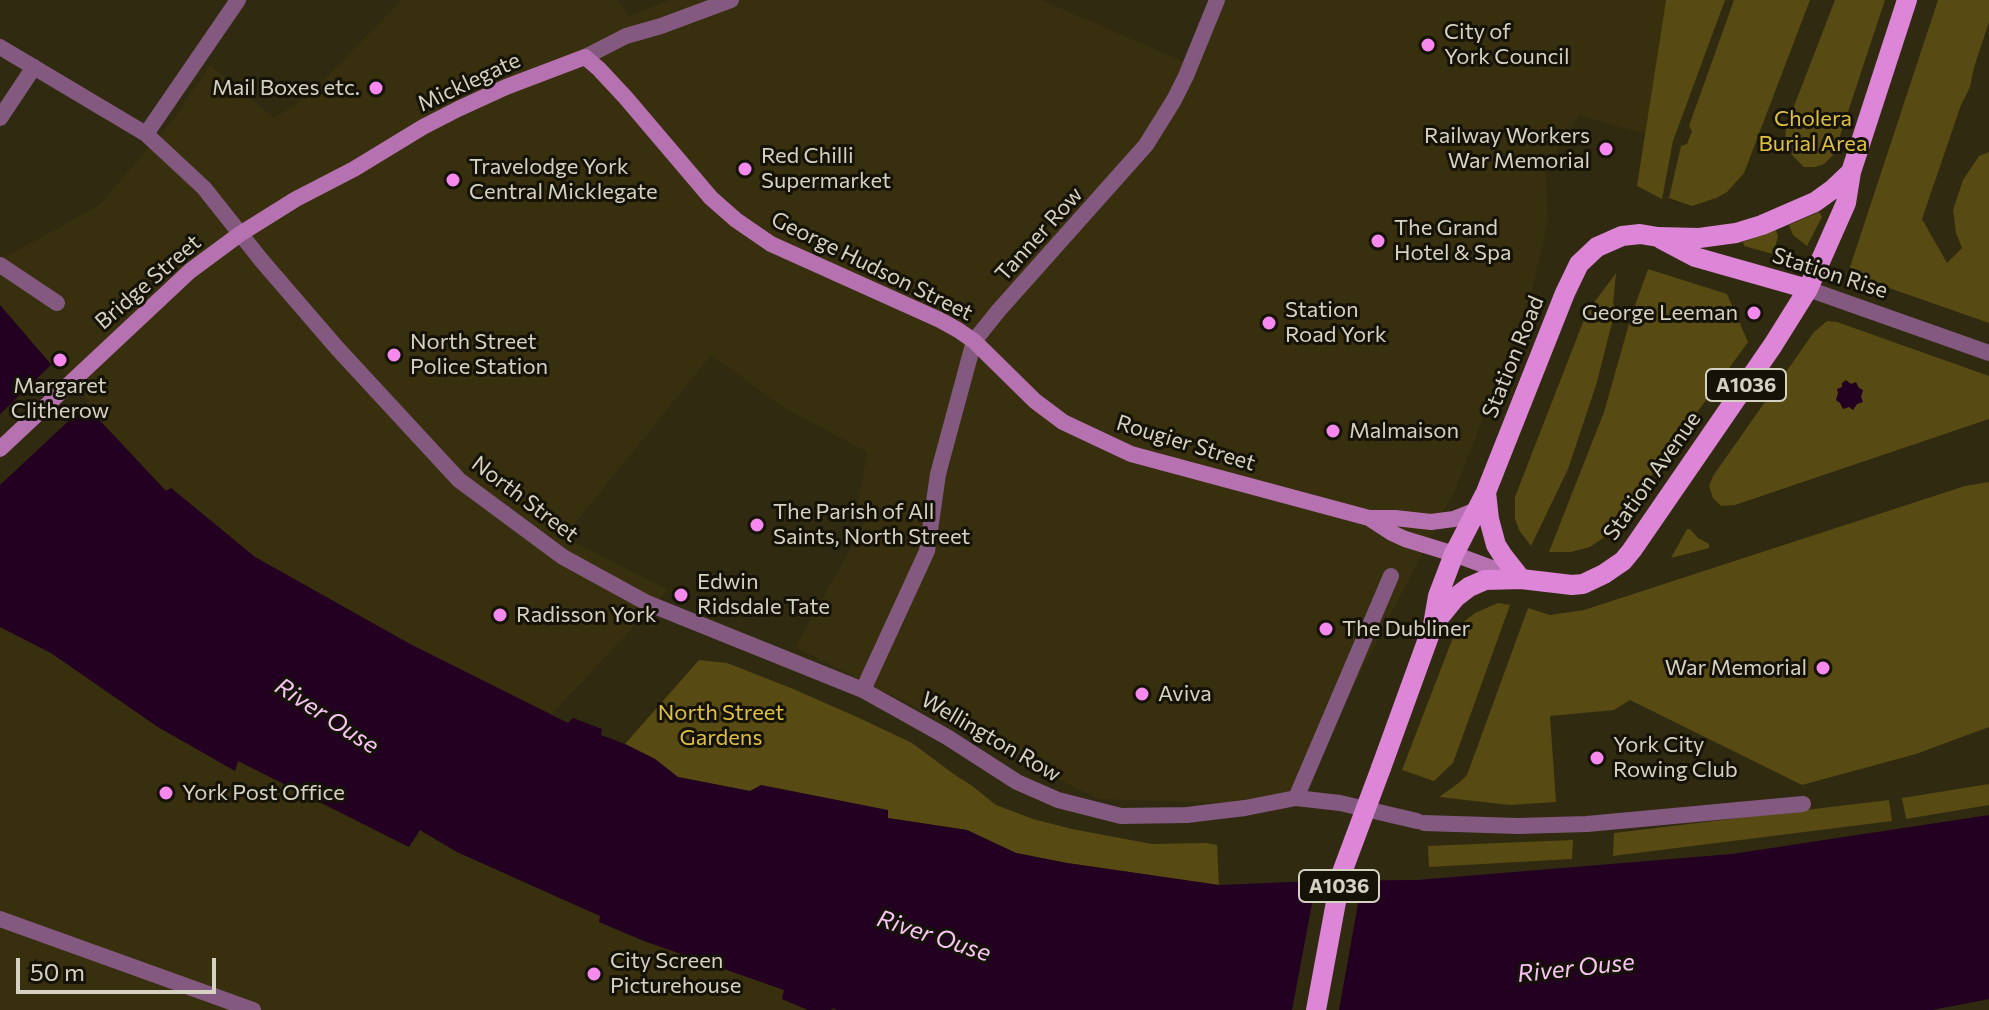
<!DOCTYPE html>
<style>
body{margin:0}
#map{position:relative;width:1989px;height:1010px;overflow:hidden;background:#302a10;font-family:Commissioner,sans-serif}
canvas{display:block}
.scale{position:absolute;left:16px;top:958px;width:200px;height:36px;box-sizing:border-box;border:4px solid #d5d2c2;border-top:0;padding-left:10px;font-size:24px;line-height:28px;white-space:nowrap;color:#d5d2c2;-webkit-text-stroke:6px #151208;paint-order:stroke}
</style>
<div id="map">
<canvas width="1989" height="1010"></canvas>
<div class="scale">50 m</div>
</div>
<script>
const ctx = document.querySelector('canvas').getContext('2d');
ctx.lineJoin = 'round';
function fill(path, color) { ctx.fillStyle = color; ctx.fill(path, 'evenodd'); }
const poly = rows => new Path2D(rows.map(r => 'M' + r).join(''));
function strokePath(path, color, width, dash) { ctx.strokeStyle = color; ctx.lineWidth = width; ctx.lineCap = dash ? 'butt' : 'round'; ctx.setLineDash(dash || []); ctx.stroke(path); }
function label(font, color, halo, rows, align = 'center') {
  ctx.font = font + ' Commissioner,sans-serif'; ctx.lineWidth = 6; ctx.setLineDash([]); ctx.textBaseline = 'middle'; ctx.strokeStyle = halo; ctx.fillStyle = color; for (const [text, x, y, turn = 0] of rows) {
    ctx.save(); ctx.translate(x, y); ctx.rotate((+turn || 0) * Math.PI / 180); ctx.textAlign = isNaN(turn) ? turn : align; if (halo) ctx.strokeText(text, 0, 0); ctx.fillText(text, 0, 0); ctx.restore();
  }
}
fill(poly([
 [402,0,618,0,629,16,669,0,1041,0,1185,62,1211,0,1666,0,1645,134,1579,115,1546,169,1548,223,1531,294,1455,490,1296,798,1225,803,1098,799,795,647,868,518,857,510,867,452,783,407,711,355,564,537,668,590,552,714,410,644,255,557,171,488,166,491,91,411,0,305,0,260,99,205,173,120,210,65,274,118,307,97],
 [0,627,51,653,158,727,235,770,238,761,409,847,419,830,457,852,601,916,599,922,644,941,785,990,782,999,808,1010,0,1010]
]), '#372f0d');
fill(poly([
 [1666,0,1725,0,1673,141,1662,199,1637,186],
 [1734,0,1810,0,1744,173,1727,192,1716,198,1692,206,1669,198,1681,146,1687,144,1692,131,1689,126],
 [1835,0,1885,0,1834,154,1824,164,1815,167,1804,167,1793,156,1785,143,1786,127],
 [1938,0,1989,0,1989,22,1974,67,1970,87,1961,105,1922,219,1947,263,1962,248,1956,233,1953,210,1963,180,1979,156,1989,152,1989,323,1855,276,1850,267],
 [1819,212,1822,217,1807,246,1793,235,1789,225],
 [1776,230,1778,237,1773,254,1744,246,1743,242],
 [1648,269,1727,294,1748,342,1609,534,1590,547,1571,552,1549,552,1604,412,1631,317],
 [1616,273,1613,304,1616,307,1597,382,1568,469,1531,546,1519,530,1515,519,1515,497,1587,312],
 [1827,321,1837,322,1989,376,1989,419,1735,505,1721,506,1713,498,1709,486,1713,476,1814,332],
 [1989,482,1989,727,1916,754,1802,785,1630,700,1614,710,1550,716,1556,802,1510,805,1439,797,1460,782,1467,775,1528,608,1550,615,1584,610,1965,486],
 [1687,529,1690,529,1698,538,1709,544,1709,548,1671,558],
 [1498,603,1510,605,1453,763,1434,781,1402,770,1457,627,1475,613],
 [699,660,727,663,791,688,857,717,912,743,955,775,971,785,996,805,1033,819,1072,829,1152,844,1206,843,1217,845,1219,885,1067,863,1016,853,967,830,887,818,888,811,750,791,677,777,655,759,625,744],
 [1989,784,1989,805,1906,819,1902,798],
 [1889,800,1892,821,1613,856,1614,833],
 [1573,840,1572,859,1429,867,1428,846]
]), '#574a12');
fill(poly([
 [0,305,91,411,166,491,171,488,255,557,410,644,568,723,573,718,602,729,601,735,625,744,655,759,678,777,750,791,761,785,888,810,888,818,967,830,1016,853,1067,863,1219,885,1315,881,1417,880,1732,854,1989,815,1989,999,1932,1010,837,1010,833,1008,831,1010,808,1010,782,999,784,990,644,941,599,922,600,916,457,852,420,830,409,847,238,761,235,771,158,727,51,653,0,627],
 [1846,380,1851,384,1856,382,1859,388,1863,390,1861,397,1863,402,1857,404,1853,410,1849,407,1843,409,1840,403,1836,400,1838,393,1837,389,1842,387,1842,383]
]), '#230022');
fill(poly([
 [54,362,89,402,0,485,0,414],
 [1363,876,1339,1010,1292,1010,1317,877]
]), '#302a10');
strokePath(poly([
 [0,919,253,1010]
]), '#835980', 16);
strokePath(poly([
 [0,47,146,134,204,188,262,261,337,348,459,480,563,557,647,603,863,690,947,737,1017,782,1058,800,1121,816,1187,815,1245,808,1296,798,1340,803,1417,821],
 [0,118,34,67],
 [146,134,238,0],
 [0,265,57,303],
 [863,690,927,551,938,474,974,341,999,310,1146,145,1174,100,1186,76,1217,0],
 [1296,798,1391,576],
 [1424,823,1518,826,1587,824,1803,804]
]), '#835980', 16);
strokePath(poly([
 [585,57,626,36,661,26,731,0],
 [1808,289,1989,353]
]), '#835980', 16);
strokePath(poly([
 [0,449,190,271,240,234,296,199,354,169,423,127,458,109,506,87,585,57,599,69,626,98,711,198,736,220,771,244,940,320,958,330,974,341,1035,401,1063,422,1131,454,1369,518,1395,518,1431,522,1454,519,1474,511],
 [1369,518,1392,533,1405,539,1454,554,1516,577]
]), '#b672b0', 16);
strokePath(poly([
 [1661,239,1695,257,1808,289],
 [1486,492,1489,519,1496,545,1503,556,1521,579],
 [1433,625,1456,597,1469,587,1485,580,1521,579,1572,585,1583,584,1604,574,1623,561,1632,550,1773,345,1808,289,1846,203,1851,172,1907,0],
 [1381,768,1433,625,1438,596,1454,554,1486,492,1565,293,1579,264,1597,247,1622,236,1640,234,1658,237,1699,238,1736,233,1762,225,1815,202,1833,189,1851,172]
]), '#dd85d6', 20);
strokePath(poly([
 [1316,1010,1341,875,1381,768]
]), '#dd85d6', 20);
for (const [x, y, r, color] of [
 [1428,45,8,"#f589ee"],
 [376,88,8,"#f589ee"],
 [1606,149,8,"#f589ee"],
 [745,169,8,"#f589ee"],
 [453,180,8,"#f589ee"],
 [1378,241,8,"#f589ee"],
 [1754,313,8,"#f589ee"],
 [1269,323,8,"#f589ee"],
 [394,355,8,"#f589ee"],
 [60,360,8,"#f589ee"],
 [1333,431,8,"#f589ee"],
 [757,525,8,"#f589ee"],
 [681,595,8,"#f589ee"],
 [500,615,8,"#f589ee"],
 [1326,629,8,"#f589ee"],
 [1823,668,8,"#f589ee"],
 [1142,694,8,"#f589ee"],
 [1597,758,8,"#f589ee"],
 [166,793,8,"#f589ee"],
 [594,974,8,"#f589ee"]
]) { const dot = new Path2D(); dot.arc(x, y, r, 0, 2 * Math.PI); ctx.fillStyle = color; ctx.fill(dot); strokePath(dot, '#151208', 3); }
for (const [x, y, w] of [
 [1746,385,80],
 [1339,886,80]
]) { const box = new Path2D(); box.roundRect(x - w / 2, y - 16, w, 32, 6); ctx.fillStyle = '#151208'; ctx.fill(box); strokePath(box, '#d5d2c2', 2); }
label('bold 20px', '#d5d2c2', null, [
 ["A1036",1746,385],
 ["A1036",1339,886]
]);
label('22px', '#d5d2c2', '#151208', [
 ["City of",1444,32],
 ["York Council",1444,57],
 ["Mail Boxes etc.",360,88,"right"],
 ["Railway Workers",1590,136,"right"],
 ["War Memorial",1590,161,"right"],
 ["Red Chilli",761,156],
 ["Supermarket",761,181],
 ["Travelodge York",469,167],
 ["Central Micklegate",469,192],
 ["The Grand",1394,228],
 ["Hotel & Spa",1394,253],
 ["Station",1285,310],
 ["Road York",1285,335],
 ["George Leeman",1738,313,"right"],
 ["North Street",410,342],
 ["Police Station",410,367],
 ["Margaret",60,386,"center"],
 ["Clitherow",60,411,"center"],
 ["Malmaison",1349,431],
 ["The Parish of All",773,512],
 ["Saints, North Street",773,537],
 ["Edwin",697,582],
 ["Ridsdale Tate",697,607],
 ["Radisson York",516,615],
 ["The Dubliner",1342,629],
 ["War Memorial",1807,668,"right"],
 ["Aviva",1158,694],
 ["York City",1613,745],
 ["Rowing Club",1613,770],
 ["York Post Office",182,793],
 ["City Screen",610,961],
 ["Picturehouse",610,986]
], 'left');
label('22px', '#d5d2c2', '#151208', [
 ["Micklegate",469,82,-25],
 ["Tanner Row",1039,234,-48],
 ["George Hudson Street",872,266,26],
 ["Station Rise",1830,273,18],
 ["Bridge Street",148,282,-41],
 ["Station Road",1513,357,-68],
 ["Rougier Street",1186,443,17],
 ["Station Avenue",1652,476,-55],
 ["North Street",525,499,37],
 ["Wellington Row",991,737,30]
]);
label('22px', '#dec142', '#151208', [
 ["Cholera",1813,119],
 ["Burial Area",1813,144],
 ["North Street",721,713],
 ["Gardens",721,738]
]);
label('italic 24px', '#f9c4f4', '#151208', [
 ["River Ouse",327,716,33],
 ["River Ouse",934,936,18],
 ["River Ouse",1576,968,-6]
]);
</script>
